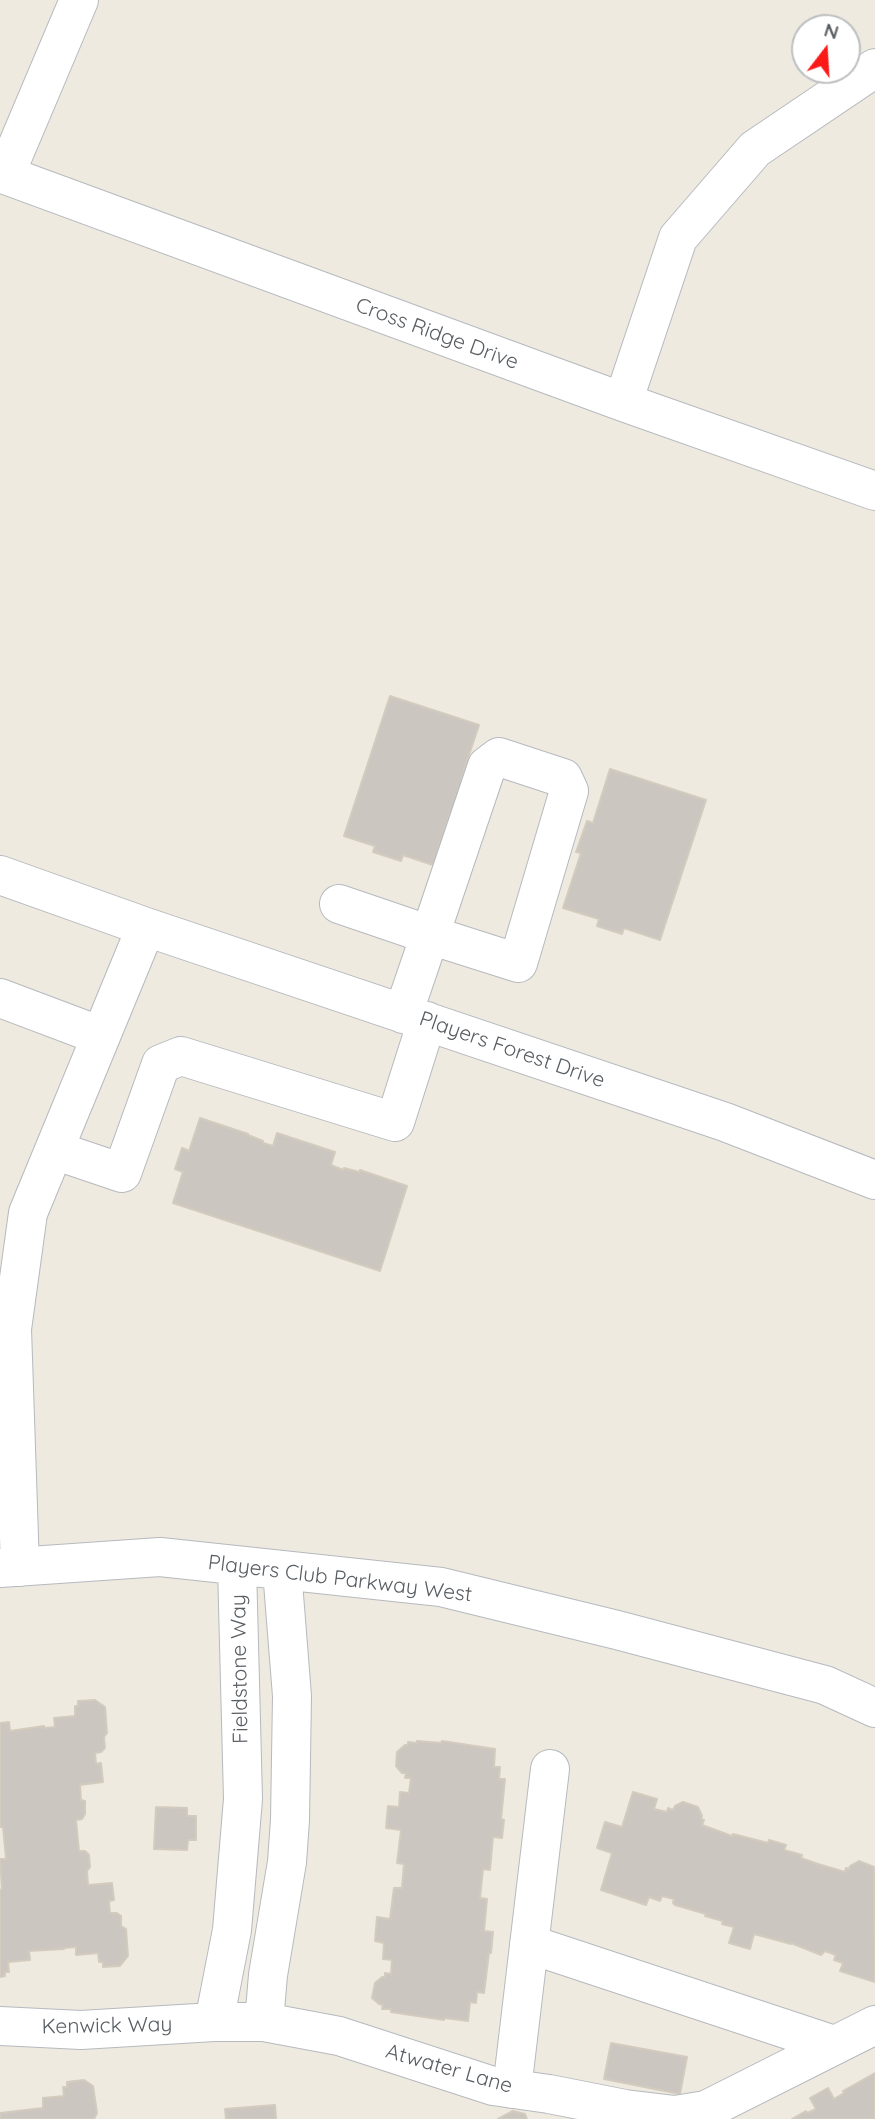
<!DOCTYPE html>
<style>
body{margin:0}
#map{position:relative;width:875px;height:2119px;overflow:hidden;background:#eeeae0;font-family:Quicksand,sans-serif}
canvas{display:block}
.north{position:absolute;left:791px;top:14px;width:70px;height:70px;box-sizing:border-box;background:#fff;border:2px solid #bdbfc1;border-radius:50%;rotate:17deg;font-size:19px;font-weight:700;line-height:28px;text-align:center;color:#595e63}
.north::after{content:'';display:block;margin:auto;width:24px;height:32px;background:#fa1b19;clip-path:polygon(50% 0,100% 100%,50% 72%,0 100%)}
</style>
<div id="map">
<canvas width="875" height="2119"></canvas>
<div class="north">N</div>
</div>
<script>
const ctx = document.querySelector('canvas').getContext('2d');
ctx.lineJoin = 'round';
function fill(path, color) { ctx.fillStyle = color; ctx.fill(path, 'evenodd'); }
const poly = rows => new Path2D(rows.map(r => 'M' + r).join(''));
function strokePath(path, color, width, dash) { ctx.strokeStyle = color; ctx.lineWidth = width; ctx.lineCap = dash ? 'butt' : 'round'; ctx.setLineDash(dash || []); ctx.stroke(path); }
function label(font, color, halo, rows, align = 'center') {
  ctx.font = font + ' Quicksand,sans-serif'; ctx.lineWidth = 6; ctx.setLineDash([]); ctx.textBaseline = 'middle'; ctx.strokeStyle = halo; ctx.fillStyle = color; for (const [text, x, y, turn = 0] of rows) {
    ctx.save(); ctx.translate(x, y); ctx.rotate((+turn || 0) * Math.PI / 180); ctx.textAlign = isNaN(turn) ? turn : align; if (halo) ctx.strokeText(text, 0, 0); ctx.fillText(text, 0, 0); ctx.restore();
  }
}
const building = poly([
 [390,696,479,725,461,779,467,781,456,814,450,812,433,865,403,855,401,861,373,852,375,846,344,836,390,696],
 [610,769,706,800,660,940,624,928,622,934,597,926,599,919,563,908,581,853,576,852,587,821,593,823,610,769],
 [200,1118,248,1134,248,1135,263,1141,263,1143,273,1146,277,1133,335,1152,331,1165,343,1170,344,1168,359,1172,360,1170,407,1186,380,1271,173,1203,183,1172,175,1169,182,1148,189,1151,200,1118],
 [95,1700,105,1707,107,1733,104,1737,105,1748,101,1752,95,1753,96,1764,101,1763,103,1782,80,1785,81,1800,85,1801,85,1814,82,1819,76,1820,79,1851,85,1851,89,1855,90,1867,87,1871,88,1885,112,1883,114,1900,109,1901,110,1913,117,1913,121,1916,121,1926,126,1929,128,1956,120,1966,103,1967,103,1962,99,1962,98,1953,76,1955,76,1947,64,1948,64,1949,29,1951,30,1960,8,1962,9,1972,5,1972,5,1976,0,1977,0,1890,2,1889,0,1859,6,1859,3,1827,0,1827,0,1723,9,1722,10,1731,44,1726,44,1728,55,1727,54,1718,75,1716,75,1706,78,1706,78,1701,95,1700],
 [417,1741,441,1743,442,1741,495,1749,494,1767,500,1767,499,1779,505,1779,501,1819,504,1820,502,1838,493,1837,490,1870,483,1869,480,1898,487,1899,484,1931,493,1932,491,1953,489,1953,484,1993,477,1992,476,2003,470,2002,468,2021,444,2018,444,2020,391,2012,391,2009,382,2009,383,2005,379,2004,372,1998,375,1983,382,1977,385,1977,385,1973,391,1974,392,1960,383,1959,384,1943,375,1941,377,1917,390,1919,394,1888,402,1888,404,1864,397,1863,401,1830,386,1828,388,1806,399,1807,400,1792,409,1793,411,1778,405,1778,406,1773,402,1773,396,1766,397,1752,405,1745,408,1745,408,1742,417,1743,417,1741],
 [633,1792,657,1799,654,1809,667,1812,668,1808,673,1810,675,1806,683,1802,698,1807,702,1816,701,1819,704,1820,702,1825,732,1836,733,1834,768,1843,769,1840,786,1845,784,1850,802,1855,801,1858,818,1864,845,1872,846,1868,849,1869,850,1866,859,1861,874,1867,875,1982,840,1971,843,1963,834,1960,836,1955,825,1951,821,1955,791,1943,791,1944,754,1934,750,1949,729,1943,734,1927,722,1924,723,1921,705,1916,706,1914,675,1905,673,1903,674,1899,662,1896,660,1901,649,1897,646,1905,601,1890,612,1853,597,1848,605,1822,622,1827,633,1792],
 [156,1807,187,1808,187,1816,196,1816,196,1840,188,1840,187,1850,154,1849,156,1807],
 [611,2043,687,2057,680,2094,604,2079,611,2043],
 [875,2073,875,2119,792,2119,806,2111,807,2113,816,2109,810,2098,828,2088,834,2099,844,2093,843,2091,875,2073],
 [84,2080,93,2086,97,2113,94,2119,0,2119,0,2113,43,2108,43,2098,64,2096,63,2087,67,2087,67,2082,84,2080],
 [275,2105,276,2119,226,2119,225,2109,275,2105],
 [513,2111,525,2114,527,2119,498,2119,513,2111]
]);
fill(building, '#cbc6bf');
strokePath(building, '#d3cbbe', 2);
const minor = poly([
 [0,173,623,402,875,491],
 [5,175,79,0],
 [623,402,678,238,755,149,875,68],
 [0,875,146,927,725,1122,875,1180],
 [339,904,430,935,518,963,569,791,563,778,499,757,487,766,430,935,403,1014],
 [0,998,101,1036],
 [54,1150,122,1173,161,1064,181,1056,395,1122,427,1021],
 [20,1567,12,1329,28,1213,146,927],
 [0,1568,160,1557,441,1587,617,1630,825,1685,875,1708],
 [529,1944,834,2045],
 [214,2022,232,1930,243,1799,237,1566],
 [264,2022,268,1975,287,1862,290,1820,292,1696,282,1570],
 [0,2026,81,2030,214,2022,264,2022,339,2036,493,2086,549,2094,625,2109,675,2115,706,2110,875,2025],
 [512,2089,550,1769]
]);
strokePath(minor, '#b6b9be', 40);
strokePath(minor, '#fff', 38);
label('21px', '#595e63', '#fff', [
 ["Cross Ridge Drive",437,334,20],
 ["Players Forest Drive",512,1050,19],
 ["Players Club Parkway West",340,1579,7],
 ["Fieldstone Way",240,1669,-91],
 ["Kenwick Way",107,2026,-1],
 ["Atwater Lane",449,2069,16]
]);
</script>
